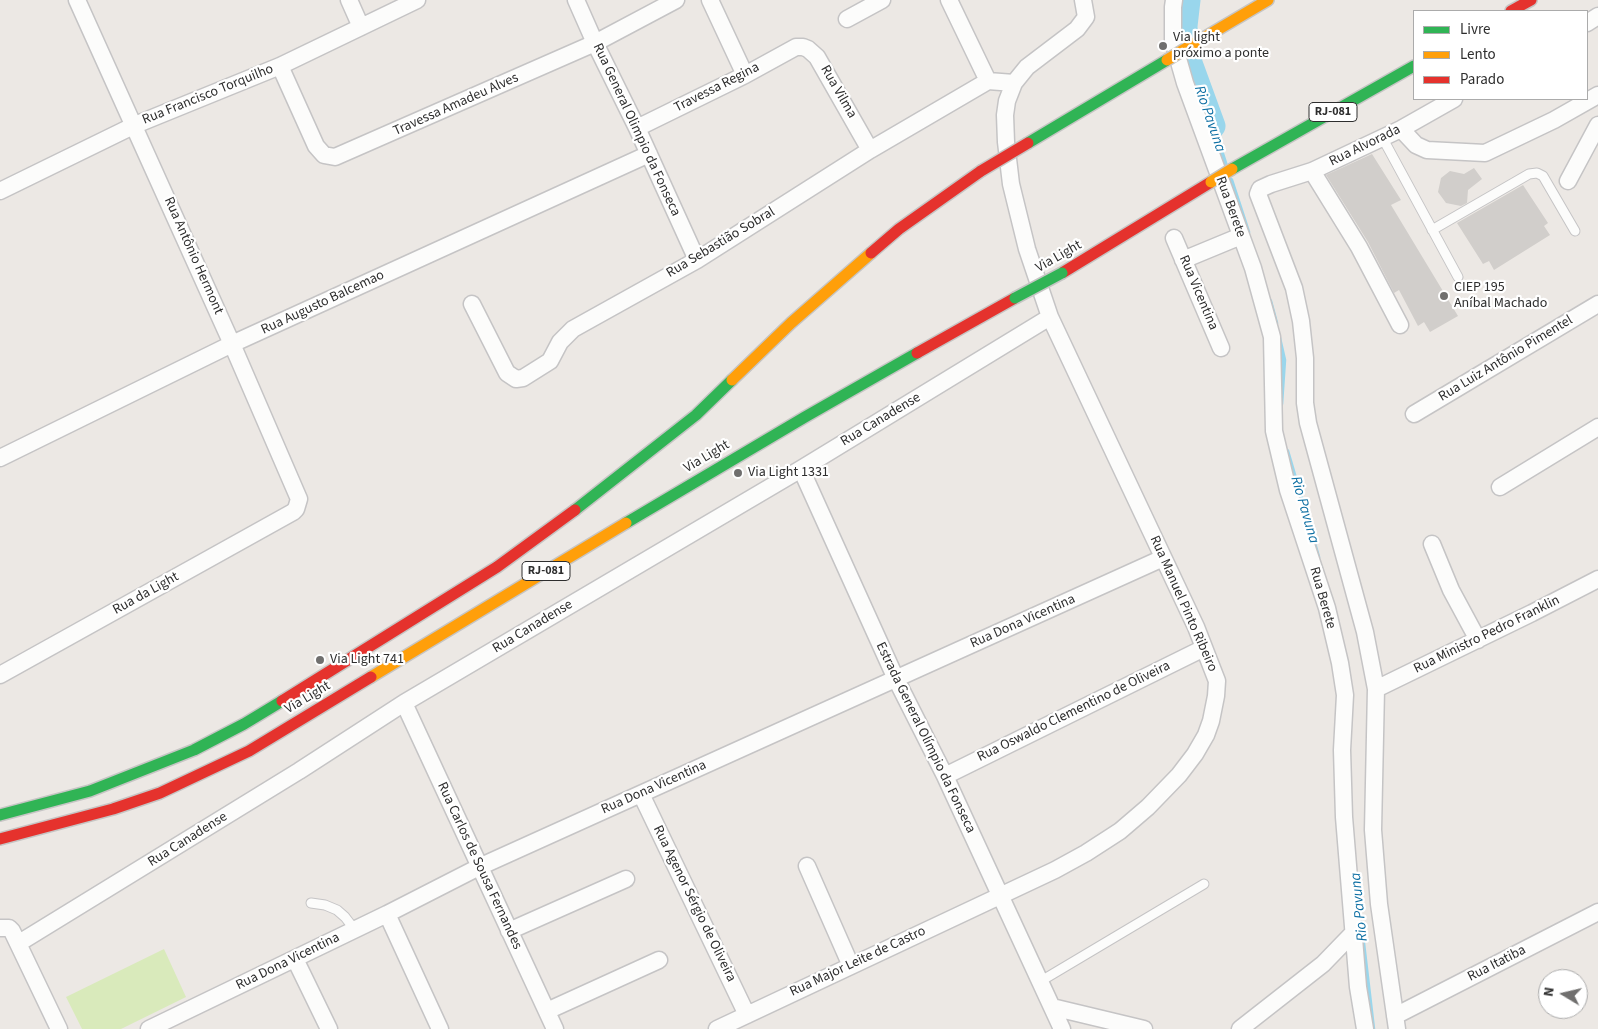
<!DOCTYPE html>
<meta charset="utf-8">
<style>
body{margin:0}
#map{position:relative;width:1598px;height:1029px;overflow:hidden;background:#ece8e4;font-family:"Source Sans 3",sans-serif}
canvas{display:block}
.legend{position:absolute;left:1413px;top:10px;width:175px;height:90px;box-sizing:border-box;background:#fff;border:1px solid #ababab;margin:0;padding:6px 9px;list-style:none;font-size:15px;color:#2e2e2e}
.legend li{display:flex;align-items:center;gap:10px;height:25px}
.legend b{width:25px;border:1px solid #ababab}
.north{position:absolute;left:1538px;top:969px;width:50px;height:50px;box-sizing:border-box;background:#fff;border:1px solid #ababab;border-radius:50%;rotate:279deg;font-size:14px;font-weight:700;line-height:20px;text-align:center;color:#2e2e2e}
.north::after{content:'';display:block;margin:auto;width:18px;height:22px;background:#706f6e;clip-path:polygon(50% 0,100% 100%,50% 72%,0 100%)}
</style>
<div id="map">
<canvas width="1598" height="1029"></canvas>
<ul class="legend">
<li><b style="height:6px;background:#30b455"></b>Livre</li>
<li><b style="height:6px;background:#ff9f0a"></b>Lento</li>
<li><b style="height:6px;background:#e5322d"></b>Parado</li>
</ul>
<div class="north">N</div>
</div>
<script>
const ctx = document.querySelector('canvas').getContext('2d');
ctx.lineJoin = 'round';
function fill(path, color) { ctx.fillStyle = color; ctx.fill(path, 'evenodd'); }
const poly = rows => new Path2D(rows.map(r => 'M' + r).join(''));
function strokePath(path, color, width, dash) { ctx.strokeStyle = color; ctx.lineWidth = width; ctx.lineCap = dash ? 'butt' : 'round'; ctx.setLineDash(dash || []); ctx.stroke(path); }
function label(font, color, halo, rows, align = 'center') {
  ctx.font = font + ' "Source Sans 3",sans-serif'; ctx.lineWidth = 4.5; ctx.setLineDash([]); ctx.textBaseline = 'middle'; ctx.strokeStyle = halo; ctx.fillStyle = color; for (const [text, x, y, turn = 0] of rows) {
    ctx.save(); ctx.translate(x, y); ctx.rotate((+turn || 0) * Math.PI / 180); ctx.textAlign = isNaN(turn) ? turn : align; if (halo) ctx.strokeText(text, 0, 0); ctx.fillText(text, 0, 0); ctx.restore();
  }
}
fill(poly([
 [164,949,186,997,121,1029,82,1029,66,997]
]), '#d9eabb');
strokePath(poly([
 [1213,126,1225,163],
 [1231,180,1248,232],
 [1270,301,1276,323],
 [1279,338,1284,360,1281,404],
 [1287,451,1318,557],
 [1361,926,1373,1029]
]), '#99d6ec', 4.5);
strokePath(poly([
 [1188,0,1185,26,1186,52,1213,126]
]), '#99d6ec', 25);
fill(poly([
 [1372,154,1401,200,1391,205,1458,316,1430,332,1424,322,1418,326,1399,290,1394,293,1368,242,1326,175],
 [1474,168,1482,179,1468,190,1467,203,1461,206,1446,203,1438,192,1441,178,1450,171,1464,174],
 [1523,185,1548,223,1544,226,1550,235,1494,270,1489,261,1483,264,1457,223]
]), '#d1cecb');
const lane = poly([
 [1382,137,1458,277],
 [1432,230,1529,174,1537,173,1543,176,1575,231],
 [311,903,325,905,337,910,345,917,355,930],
 [1041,981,1204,884]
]);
const street = poly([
 [349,0,361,27],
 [576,0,595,43,637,128,697,260],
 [710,0,745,75],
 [949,0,988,81],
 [1174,0,1173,7,1173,41,1185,83,1253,268,1272,337,1274,431,1288,490,1327,608,1340,663,1345,695,1342,750,1344,817,1358,987,1365,1029],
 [847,19,882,0],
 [1587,23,1598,16],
 [280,66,316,146,324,155,335,157,595,43,676,0],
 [637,128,745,75,796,47,803,47,808,49,817,57,870,150],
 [1401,129,1416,145,1427,150,1485,153,1554,120,1598,95],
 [1312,171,1359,247,1400,325],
 [1568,181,1598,125],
 [0,191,135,125,280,66,417,0],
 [1174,238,1221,348],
 [1183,260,1241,236],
 [472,304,507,373,516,379,523,378,550,361,560,342,573,329,697,260,870,150,988,81,1014,83],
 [1414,414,1598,304],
 [0,458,232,344,649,154],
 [801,469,896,679,945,776,1062,1029],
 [1500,487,1598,427],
 [1432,544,1451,590,1478,640],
 [0,675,293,512,296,509,299,499,232,344,77,0],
 [1376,689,1532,613,1598,579],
 [404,703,555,1029],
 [945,776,1204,648],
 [641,794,747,1015],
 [807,866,851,966],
 [387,914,440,1029],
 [0,928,9,928,12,931,59,1029],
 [509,931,626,879],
 [19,943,299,771,404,703,801,469,1050,317],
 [295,959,329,1029],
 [1052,1007,1144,1029],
 [547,1011,659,960],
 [1395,1016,1598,912],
 [149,1029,387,914,479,867,1163,558],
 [717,1029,1055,870,1086,853,1120,831,1148,807,1179,775,1195,754,1206,735,1211,721,1216,696,1217,681,1196,627,1050,317,1027,249,1011,184,1006,142,1005,115,1007,101,1014,83,1027,67,1077,29,1086,17,1083,0],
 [1240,1029,1323,964,1353,933],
 [1397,1029,1379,904,1373,830,1376,689,1365,632,1308,423,1305,403,1305,358,1301,321,1294,288,1258,194,1260,189,1271,184,1312,171,1401,129,1454,99]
]);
const fast = poly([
 [1028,143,1167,60],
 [1232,169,1414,66],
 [575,510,696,415,732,380],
 [626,523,805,417,917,353],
 [0,815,90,791,194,750,244,724,282,701]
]);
const slow = poly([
 [1190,46,1268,0],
 [732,380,791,323,871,253],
 [371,677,626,523]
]);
const jam = poly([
 [1511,11,1531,0],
 [871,253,899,229,981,171],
 [1062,273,1211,182],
 [917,353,1015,298],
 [282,701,497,567,575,510],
 [0,839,113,809,160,793,249,751,371,677]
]);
strokePath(lane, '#c5c4c5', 11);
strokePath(street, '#c5c4c5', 19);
strokePath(fast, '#c6c5c4', 14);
strokePath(slow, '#c6c5c4', 14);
strokePath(jam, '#c6c5c4', 14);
strokePath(lane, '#fcfcfb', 9);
strokePath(street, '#fcfcfb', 16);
strokePath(fast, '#30b455', 11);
strokePath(slow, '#ff9f0a', 11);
strokePath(jam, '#e5322d', 11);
const fastBridge = poly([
 [1015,298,1062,273]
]);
const slowBridge = poly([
 [1167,60,1190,46],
 [1211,182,1232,169]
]);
const jamBridge = poly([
 [981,171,1028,143]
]);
strokePath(fastBridge, '#c6c5c4', 14, []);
strokePath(slowBridge, '#c6c5c4', 14, []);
strokePath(jamBridge, '#c6c5c4', 14, []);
strokePath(fastBridge, '#30b455', 11);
strokePath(slowBridge, '#ff9f0a', 11);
strokePath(jamBridge, '#e5322d', 11);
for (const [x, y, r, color] of [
 [1163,46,5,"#706f6e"],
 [1444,296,5,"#706f6e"],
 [738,473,5,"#706f6e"],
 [320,660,5,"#706f6e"]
]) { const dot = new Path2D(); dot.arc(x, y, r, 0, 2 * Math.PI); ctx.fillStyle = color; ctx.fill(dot); strokePath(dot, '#fff', 2); }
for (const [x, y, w] of [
 [1333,112,48],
 [546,571,48]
]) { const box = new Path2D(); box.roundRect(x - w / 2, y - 9.5, w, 19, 4); ctx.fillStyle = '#fff'; ctx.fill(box); strokePath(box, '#2e2e2e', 1); }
label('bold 12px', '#2e2e2e', null, [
 ["RJ-081",1333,112],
 ["RJ-081",546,571]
]);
label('14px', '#2e2e2e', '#fff', [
 ["Via light",1173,38],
 ["próximo a ponte",1173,54],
 ["CIEP 195",1454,288],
 ["Aníbal Machado",1454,304],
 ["Via Light 1331",748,473],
 ["Via Light 741",330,660]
], 'left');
label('14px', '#2e2e2e', '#fff', [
 ["Travessa Regina",717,88,-27],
 ["Rua Vilma",838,92,60],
 ["Rua Francisco Torquilho",208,95,-22],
 ["Travessa Amadeu Alves",456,105,-24],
 ["Rua General Olimpio da Fonseca",636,130,65],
 ["Rua Alvorada",1365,146,-26],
 ["Rua Berete",1230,207,70],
 ["Rua Sebastião Sobral",721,243,-31],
 ["Rua Antônio Hermont",193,256,66],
 ["Via Light",1059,257,-30],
 ["Rua Vicentina",1198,293,67],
 ["Rua Augusto Balcemao",323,303,-25],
 ["Rua Luiz Antônio Pimentel",1506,359,-31],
 ["Rua Canadense",881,420,-31],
 ["Via Light",707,457,-31],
 ["Rua da Light",146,594,-29],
 ["Rua Berete",1322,598,74],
 ["Rua Manuel Pinto Ribeiro",1183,604,66],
 ["Rua Dona Vicentina",1023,622,-24],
 ["Rua Canadense",533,627,-31],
 ["Rua Ministro Pedro Franklin",1487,635,-26],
 ["Via Light",308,698,-31],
 ["Rua Oswaldo Clementino de Oliveira",1074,712,-26],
 ["Estrada General Olímpio da Fonseca",925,738,64],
 ["Rua Dona Vicentina",654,788,-24],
 ["Rua Canadense",188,840,-32],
 ["Rua Carlos de Sousa Fernandes",479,866,65],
 ["Rua Agenor Sérgio de Oliveira",694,904,64],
 ["Rua Dona Vicentina",288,962,-26],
 ["Rua Major Leite de Castro",858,962,-25],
 ["Rua Itatiba",1497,964,-27]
]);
label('italic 15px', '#0d6fa3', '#fff', [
 ["Rio Pavuna",1209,119,71],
 ["Rio Pavuna",1304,510,74],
 ["Rio Pavuna",1360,907,-96]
]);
</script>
